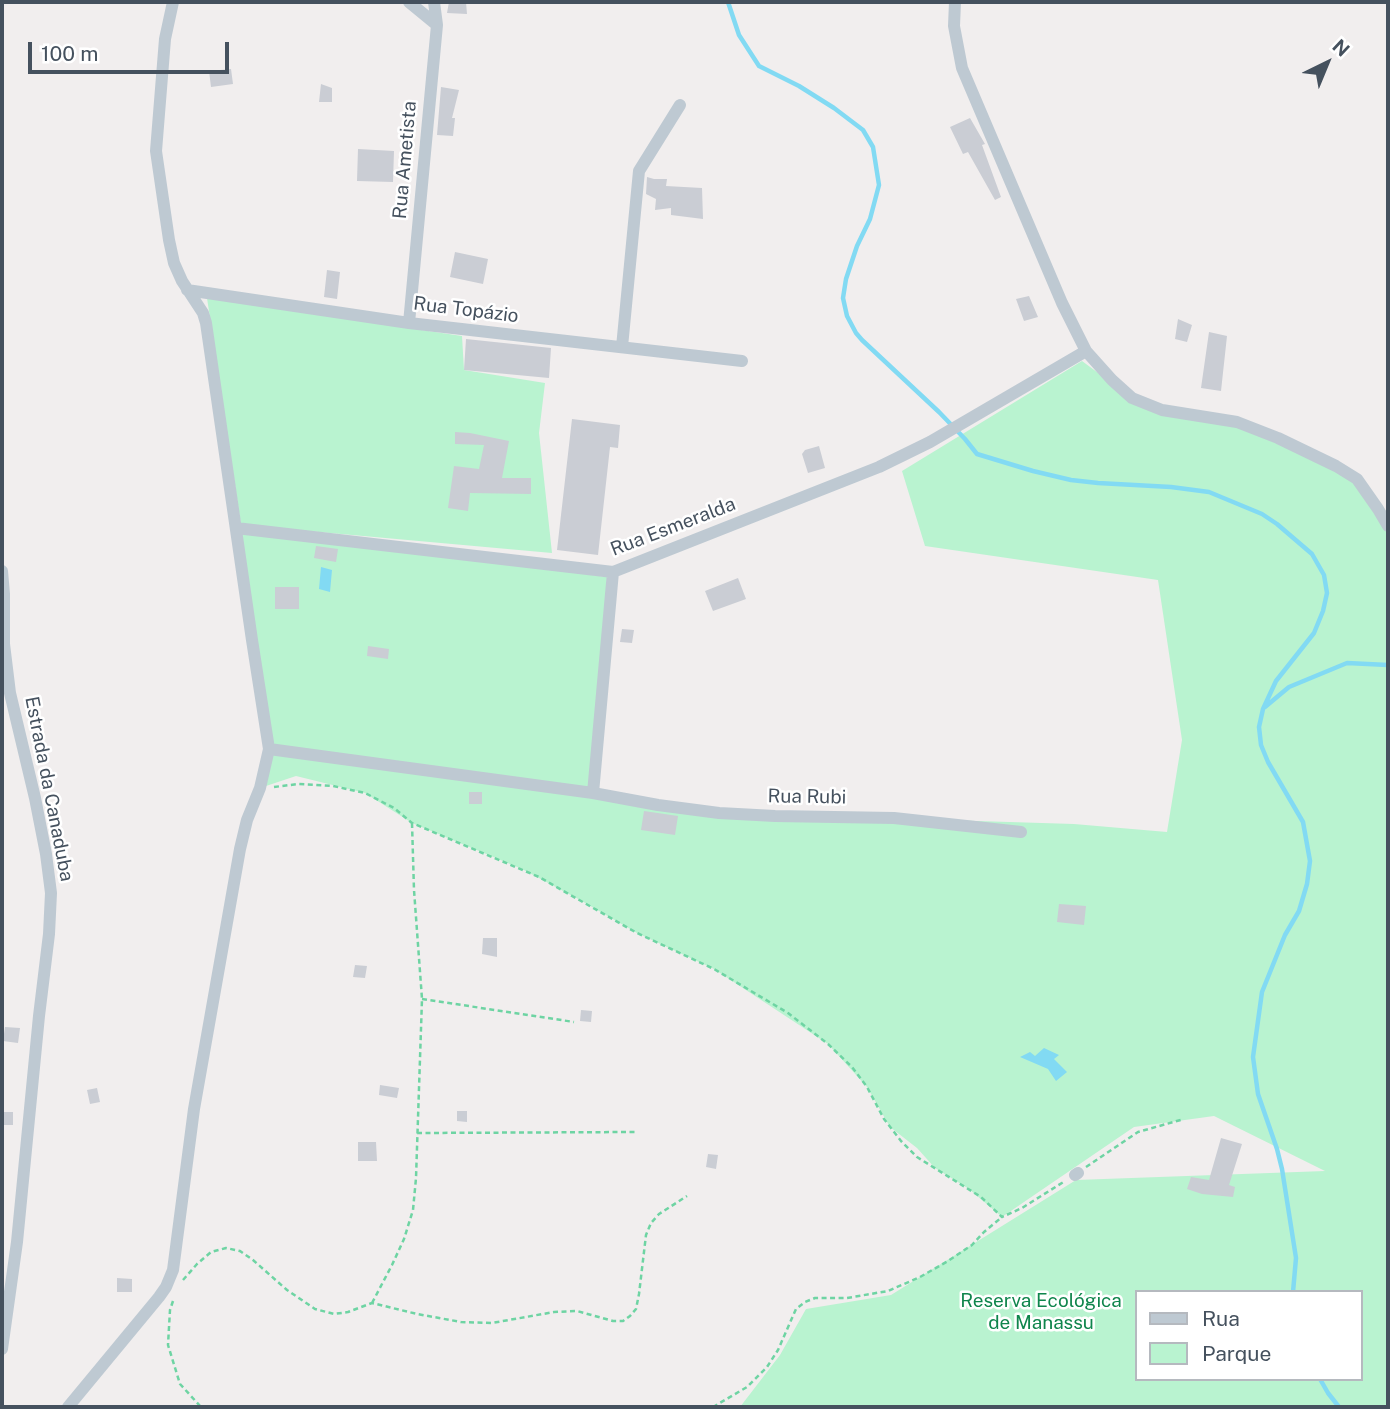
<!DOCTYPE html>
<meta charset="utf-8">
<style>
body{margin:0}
#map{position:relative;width:1390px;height:1409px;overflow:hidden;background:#f1eeee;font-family:"Public Sans",sans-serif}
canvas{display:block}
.frame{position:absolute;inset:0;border:4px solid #45515e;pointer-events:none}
.legend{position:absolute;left:1135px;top:1290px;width:228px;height:91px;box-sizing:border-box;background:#fff;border:2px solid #b5b9bf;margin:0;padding:9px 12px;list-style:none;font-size:21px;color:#45515e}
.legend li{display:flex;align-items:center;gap:14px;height:35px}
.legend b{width:35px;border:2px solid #b5b9bf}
.north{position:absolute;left:1292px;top:28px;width:70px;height:70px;-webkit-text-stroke:5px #fff;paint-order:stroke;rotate:43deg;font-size:19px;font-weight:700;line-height:28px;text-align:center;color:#45515e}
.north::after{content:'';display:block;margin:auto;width:24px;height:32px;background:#45515e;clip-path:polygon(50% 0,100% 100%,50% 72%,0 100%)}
.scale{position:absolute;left:28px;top:42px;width:201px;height:32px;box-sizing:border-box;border:4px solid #45515e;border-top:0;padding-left:9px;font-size:21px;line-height:24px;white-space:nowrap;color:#45515e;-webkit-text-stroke:5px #fff;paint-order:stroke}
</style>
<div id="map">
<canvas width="1390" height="1409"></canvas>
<div class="frame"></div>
<ul class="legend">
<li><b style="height:9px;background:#bec9d2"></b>Rua</li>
<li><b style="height:19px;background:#b9f3d0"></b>Parque</li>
</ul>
<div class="north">N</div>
<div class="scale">100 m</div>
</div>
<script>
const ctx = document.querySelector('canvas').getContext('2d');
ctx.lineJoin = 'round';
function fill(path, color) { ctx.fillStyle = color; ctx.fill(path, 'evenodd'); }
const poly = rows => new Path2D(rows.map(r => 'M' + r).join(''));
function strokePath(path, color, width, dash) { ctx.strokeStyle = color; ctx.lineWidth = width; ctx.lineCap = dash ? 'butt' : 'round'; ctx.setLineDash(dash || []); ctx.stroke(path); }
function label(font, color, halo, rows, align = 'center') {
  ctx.font = font + ' "Public Sans",sans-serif'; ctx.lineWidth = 5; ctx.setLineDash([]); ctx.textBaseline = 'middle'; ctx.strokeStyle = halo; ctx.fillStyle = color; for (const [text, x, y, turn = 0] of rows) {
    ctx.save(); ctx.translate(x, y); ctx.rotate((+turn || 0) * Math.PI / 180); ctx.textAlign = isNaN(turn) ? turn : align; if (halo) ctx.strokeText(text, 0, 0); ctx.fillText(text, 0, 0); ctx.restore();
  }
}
fill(poly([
 [207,298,462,336,464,370,545,383,539,433,552,553,241,525],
 [1082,361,1132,398,1237,422,1357,479,1388,526,1388,1407,740,1407,780,1355,806,1309,891,1295,1076,1180,1325,1171,1214,1116,1134,1127,1002,1217,969,1189,935,1168,917,1148,890,1127,867,1087,828,1044,714,969,637,933,580,900,522,869,412,823,365,793,296,776,260,788,269,749,236,528,607,577,593,792,719,813,1074,824,1167,832,1182,740,1158,580,925,546,902,471],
 [1136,1292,1360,1292,1360,1379,1136,1379]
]), '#b9f3d0');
fill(poly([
 [321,567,332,570,330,592,319,589],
 [1044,1048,1059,1055,1054,1059,1067,1072,1056,1081,1048,1069,1020,1057,1030,1052,1035,1056]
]), '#82daf3');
strokePath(poly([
 [728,2,739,35,759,66,799,86,834,108,863,130,873,147,879,185,870,219,857,246,846,279,843,298,847,316,856,333,862,340,939,412,965,439,977,454,1033,471,1071,480,1098,483,1171,487,1209,492,1262,514,1277,524,1312,554,1324,575,1327,593,1323,611,1314,633,1276,681,1263,709,1259,727,1261,745,1268,762,1303,822,1310,861,1307,884,1299,911,1285,935,1262,992,1253,1057,1258,1094,1277,1149,1282,1169,1296,1258,1293,1292],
 [1265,707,1289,687,1347,663,1388,665],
 [1320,1379,1328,1393,1339,1407]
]), '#82daf3', 4.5);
fill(poly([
 [449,2,466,2,467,14,447,13],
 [231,69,233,84,211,87,209,71],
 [321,84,332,88,332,102,319,102],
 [441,87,459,90,452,118,455,118,453,136,437,135],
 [970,118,985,144,982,145,1001,197,995,200,968,152,963,154,950,127],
 [358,149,394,151,393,182,357,181],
 [647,177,654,179,667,179,666,186,702,188,703,219,671,215,671,208,655,210,656,199,646,194],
 [455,252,488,259,483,284,450,277],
 [327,270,340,272,337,299,324,297],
 [1029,296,1038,317,1024,321,1016,299],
 [1178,319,1192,325,1187,342,1175,339],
 [1209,332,1227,336,1221,391,1201,388],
 [466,339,551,348,549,378,464,370],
 [572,419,620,425,618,448,610,447,598,555,557,550],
 [455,432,470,433,509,441,502,478,531,478,531,494,470,493,468,511,448,508,454,466,479,469,484,445,455,444],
 [819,446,825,468,808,473,802,454,805,450],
 [316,546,338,549,336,562,314,558],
 [738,578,746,599,713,611,705,591],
 [275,587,299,587,299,609,275,609],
 [622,629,634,630,632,643,620,642],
 [368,646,389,649,388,659,367,656],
 [469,792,482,792,482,804,469,804],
 [644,811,678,816,675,835,641,830],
 [1059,904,1086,906,1084,925,1057,922],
 [483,938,497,938,497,957,482,954],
 [355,965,367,966,365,978,353,977],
 [581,1010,592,1011,591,1022,580,1021],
 [5,1027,20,1028,18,1043,3,1041],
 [380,1085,399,1088,397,1098,379,1095],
 [97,1088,100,1102,90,1104,87,1090],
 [457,1111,467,1111,467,1122,457,1121],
 [2,1112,13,1112,13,1125,2,1125],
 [1221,1138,1242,1144,1229,1185,1235,1187,1233,1197,1202,1194,1187,1189,1191,1177,1209,1180],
 [358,1142,376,1142,377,1161,358,1161],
 [708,1154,718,1155,716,1169,706,1167],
 [117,1278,132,1279,132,1292,117,1292]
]), '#cacdd4');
strokePath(poly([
 [274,787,298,784,333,786,365,793,394,808,412,823,539,877,637,933,714,969,788,1013,828,1044,852,1067,867,1087,884,1119,901,1141,917,1157,981,1197,1002,1217,1022,1208,1065,1181],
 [422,999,574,1022],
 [417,1133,635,1132],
 [1086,1167,1138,1132,1184,1119],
 [183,1280,197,1264,211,1252,226,1248,240,1251,253,1260,287,1290,315,1309,334,1314,348,1312,372,1303,417,1314,461,1322,492,1323,554,1312,577,1311,613,1321,623,1321,630,1316,636,1309,639,1294,646,1235,651,1223,659,1214,687,1196],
 [173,1301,170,1310,168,1345,180,1384,201,1407],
 [372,1303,392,1265,404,1239,413,1210,416,1178,422,999,414,890,412,823],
 [713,1407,747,1387,767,1367,778,1350,796,1309,805,1302,815,1298,847,1298,888,1291,920,1277,948,1261,972,1245,984,1232,1002,1217]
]), '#6ed4a3', 2.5, [5, 3.5]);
strokePath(poly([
 [409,2,437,25],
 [955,2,954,26,962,68,1062,303,1086,351,1112,380,1132,398,1162,410,1237,422,1278,438,1336,466,1357,479,1378,509,1388,526],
 [187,290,409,323,742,361],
 [409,323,437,25,434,2],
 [622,347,639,171,680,105],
 [236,528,613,572,879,467,930,442,1086,351],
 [2,571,4,594,4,644,10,693,35,798,46,854,51,893,49,934,39,1016,17,1242,2,1349],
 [269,749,593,793,658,805,719,813,775,816,894,818,1021,832],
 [593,793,613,572],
 [1075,1175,1078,1173],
 [68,1407,159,1297,166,1287,173,1270,194,1109,240,849,247,820,260,788,269,749,252,640,206,323,203,313,182,281,174,263,169,240,156,151,165,39,173,2]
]), '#bec9d2', 12);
label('19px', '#45515e', '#fff', [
 ["Rua Ametista",405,160,-85],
 ["Rua Topázio",466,310,7],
 ["Rua Esmeralda",673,527,-21],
 ["Estrada da Canaduba",49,789,79],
 ["Rua Rubi",807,797,1]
]);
label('19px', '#0f854c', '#fff', [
 ["Reserva Ecológica",1041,1301],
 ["de Manassu",1041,1323]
]);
</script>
